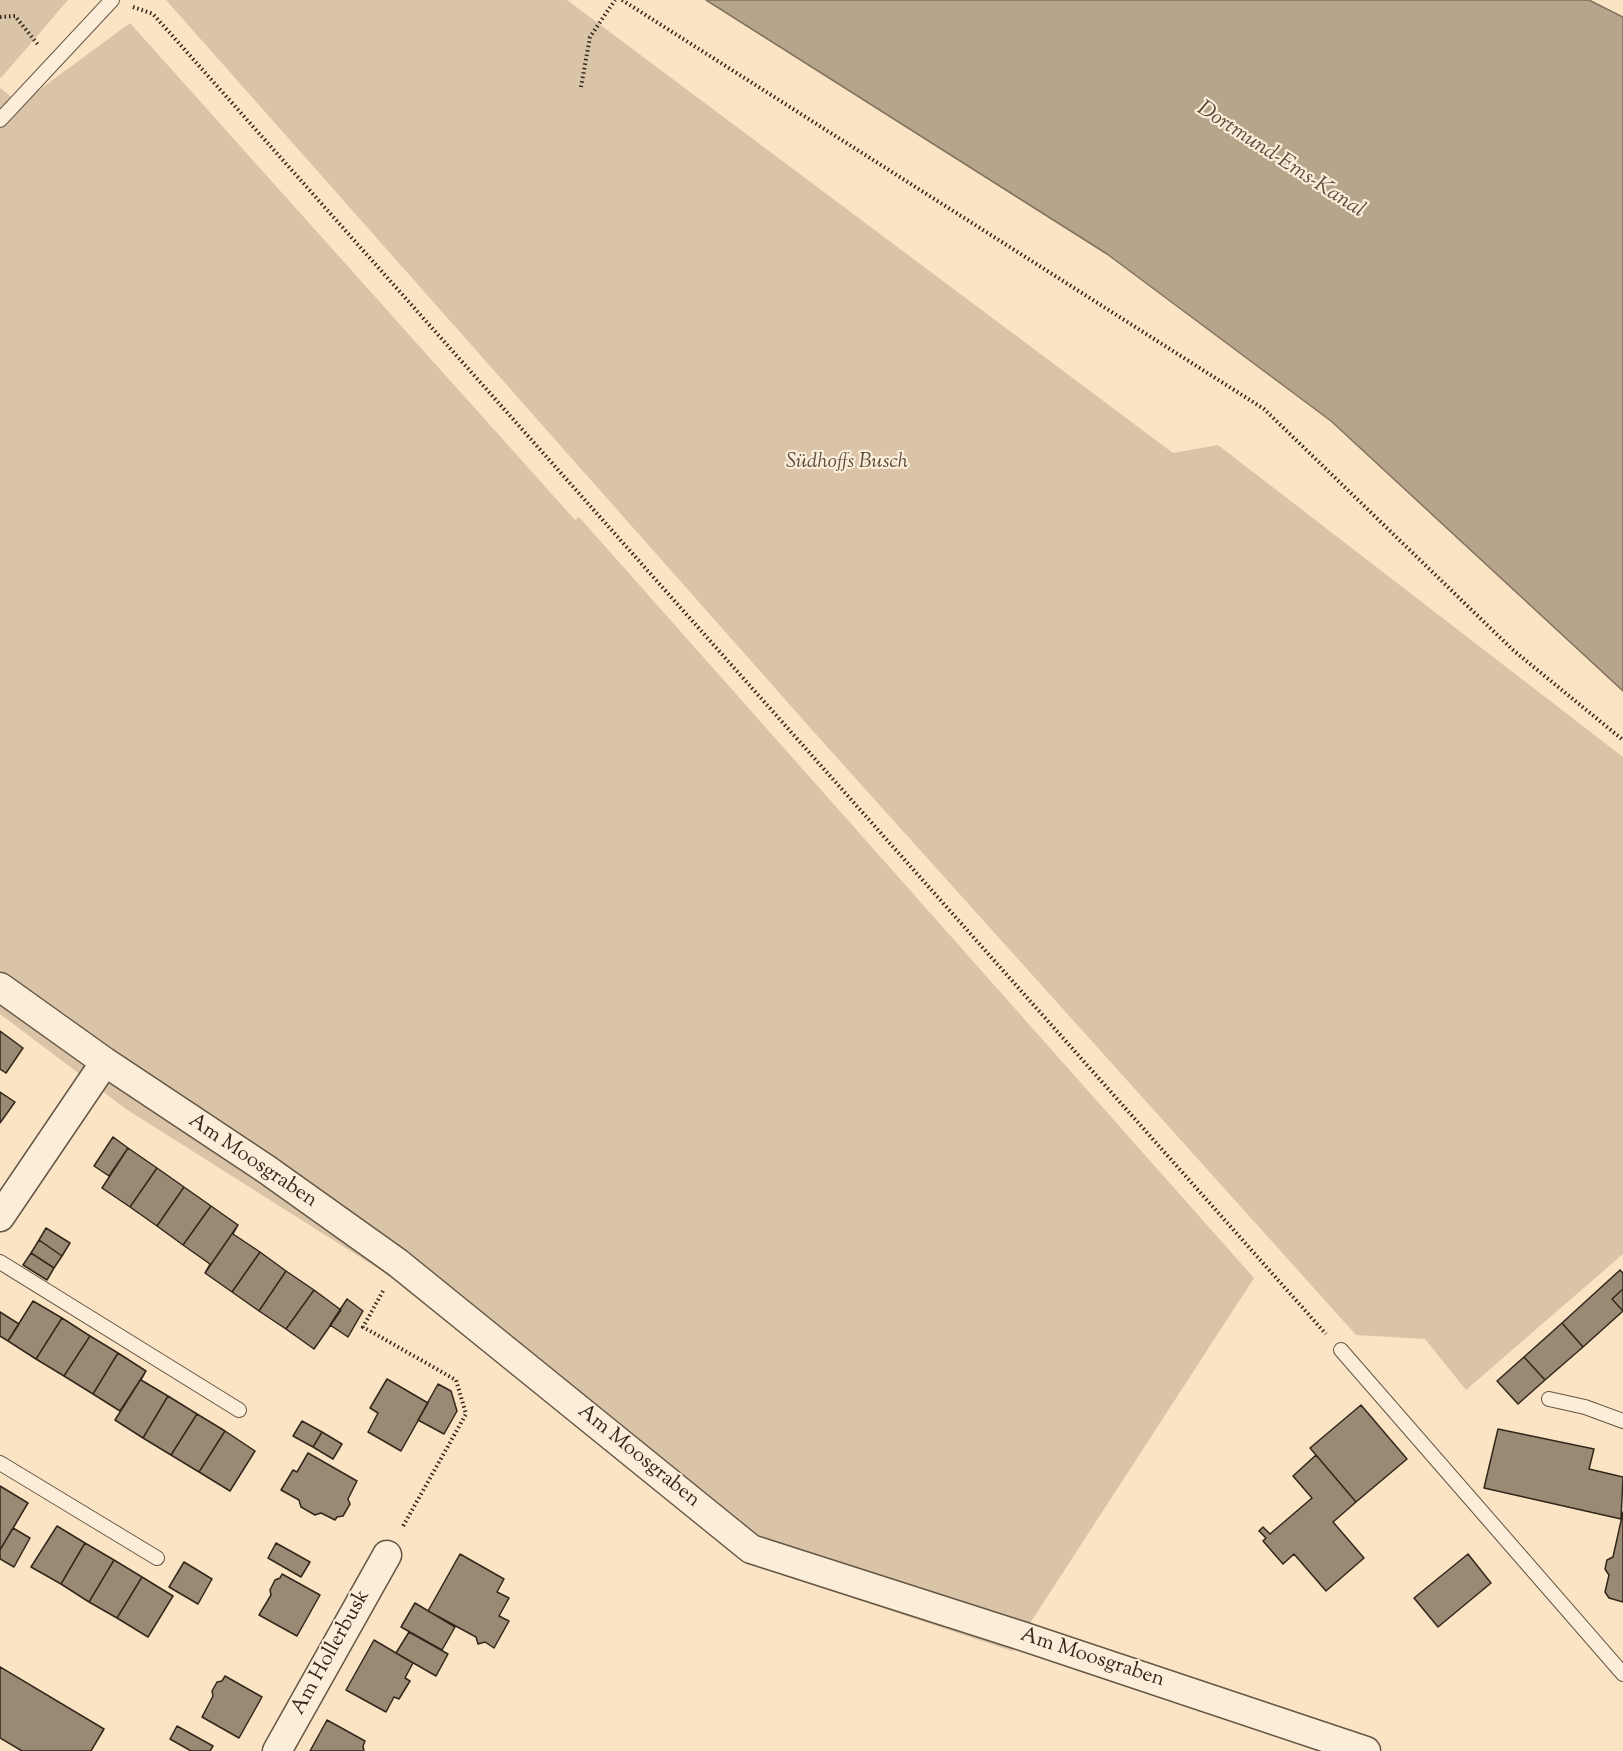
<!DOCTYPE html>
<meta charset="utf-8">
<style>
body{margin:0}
canvas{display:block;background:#fbe4c4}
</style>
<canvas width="1623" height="1751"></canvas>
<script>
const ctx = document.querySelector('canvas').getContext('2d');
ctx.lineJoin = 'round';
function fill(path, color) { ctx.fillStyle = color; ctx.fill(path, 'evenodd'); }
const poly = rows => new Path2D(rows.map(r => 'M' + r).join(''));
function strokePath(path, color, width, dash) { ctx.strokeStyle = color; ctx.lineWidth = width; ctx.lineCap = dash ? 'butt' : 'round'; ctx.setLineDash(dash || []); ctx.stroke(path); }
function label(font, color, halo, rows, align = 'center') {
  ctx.font = font + ' "Sorts Mill Goudy",serif'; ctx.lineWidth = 4.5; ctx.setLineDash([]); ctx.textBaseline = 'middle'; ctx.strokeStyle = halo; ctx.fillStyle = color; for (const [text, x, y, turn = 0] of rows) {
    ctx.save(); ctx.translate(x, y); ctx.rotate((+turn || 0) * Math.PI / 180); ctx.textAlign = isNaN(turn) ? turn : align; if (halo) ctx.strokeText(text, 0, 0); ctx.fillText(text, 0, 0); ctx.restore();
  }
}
fill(poly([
 [0,0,68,0,1,78,0,77],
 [166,0,567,0,1173,453,1218,445,1623,757,1623,1254,1466,1390,1425,1339,1356,1335,813,731],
 [130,23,575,520,579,517,1254,1278,1012,1651,744,1562,613,1455,382,1271,126,1109,0,1014,0,88,20,104]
]), '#d9c4a7');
const water = poly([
 [706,0,1589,0,1623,17,1623,691,1331,421,1107,254,706,0]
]);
fill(water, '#b6a48b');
strokePath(water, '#81725e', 1.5);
const building = poly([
 [0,1031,23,1048,6,1073,0,1069,0,1031],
 [0,1092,15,1102,0,1123,0,1092],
 [113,1137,128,1148,109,1176,94,1166,113,1137],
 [128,1148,157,1168,130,1207,102,1188,128,1148],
 [157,1168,184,1187,157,1226,130,1207,157,1168],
 [184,1187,211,1206,183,1245,157,1226,184,1187],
 [211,1206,238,1225,205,1273,210,1264,183,1245,211,1206],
 [238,1225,233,1234,260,1252,232,1292,205,1273,238,1225],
 [46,1228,70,1243,62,1256,39,1240,46,1228],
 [39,1240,62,1256,54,1268,31,1253,39,1240],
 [260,1252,286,1271,259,1311,232,1292,260,1252],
 [31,1253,54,1268,47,1280,23,1265,31,1253],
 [1620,1270,1623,1273,1623,1289,1612,1299,1623,1311,1583,1347,1562,1323,1620,1270],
 [286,1271,314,1290,286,1329,259,1311,286,1271],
 [1623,1289,1623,1311,1612,1299,1623,1289],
 [314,1290,341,1310,314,1349,286,1329,314,1290],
 [347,1299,363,1311,348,1337,330,1325,347,1299],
 [33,1301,62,1318,36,1359,8,1341,33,1301],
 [0,1312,19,1324,8,1341,0,1336,0,1312],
 [62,1318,90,1336,64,1376,36,1359,62,1318],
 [1562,1323,1583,1347,1545,1380,1524,1357,1562,1323],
 [90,1336,118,1353,93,1394,64,1376,90,1336],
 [118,1353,146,1371,120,1411,93,1394,118,1353],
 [1524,1357,1545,1380,1518,1404,1497,1381,1524,1357],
 [146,1371,141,1380,168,1396,143,1438,115,1420,146,1371],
 [387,1379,428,1403,401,1451,368,1432,378,1413,370,1408,387,1379],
 [438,1384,451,1391,457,1411,444,1434,418,1420,438,1384],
 [168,1396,197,1414,171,1455,143,1438,168,1396],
 [1361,1405,1407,1459,1356,1502,1310,1448,1361,1405],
 [197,1414,225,1431,199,1472,171,1455,197,1414],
 [302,1421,322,1432,313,1447,293,1436,302,1421],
 [1498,1429,1594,1449,1589,1469,1623,1477,1621,1519,1484,1488,1498,1429],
 [225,1431,255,1451,230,1491,199,1472,225,1431],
 [322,1432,342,1444,333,1459,313,1447,322,1432],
 [308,1453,357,1481,348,1499,350,1504,343,1516,337,1517,335,1520,321,1513,315,1515,301,1507,299,1500,281,1490,293,1470,297,1472,308,1453],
 [1316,1455,1356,1502,1333,1522,1364,1558,1326,1591,1294,1554,1283,1564,1263,1541,1266,1538,1259,1531,1263,1527,1270,1534,1312,1498,1293,1476,1316,1455],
 [0,1486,28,1503,0,1550,0,1486],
 [1623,1512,1623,1602,1609,1598,1605,1592,1609,1575,1605,1569,1607,1560,1613,1557,1623,1512],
 [57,1526,85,1543,61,1584,31,1567,57,1526],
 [13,1528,30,1538,14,1567,0,1559,0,1550,13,1528],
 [85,1543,114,1560,89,1602,61,1584,85,1543],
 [276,1543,310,1562,301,1577,268,1558,276,1543],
 [460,1554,504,1579,497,1592,509,1598,499,1616,509,1621,494,1648,485,1642,478,1644,476,1637,428,1611,460,1554],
 [1468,1554,1491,1583,1438,1627,1414,1598,1468,1554],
 [114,1560,142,1577,117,1618,89,1602,114,1560],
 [184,1562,212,1579,198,1604,169,1587,184,1562],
 [282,1574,320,1595,297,1636,259,1615,271,1595,270,1590,275,1580,280,1578,282,1574],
 [142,1577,173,1596,148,1637,117,1618,142,1577],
 [415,1603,455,1627,442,1650,401,1627,415,1603],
 [409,1632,448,1654,436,1676,396,1653,409,1632],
 [374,1640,413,1663,405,1678,410,1681,399,1699,394,1697,386,1712,346,1690,374,1640],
 [0,1667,104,1729,91,1751,22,1751,0,1738,0,1667],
 [225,1676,262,1697,239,1738,202,1717,213,1696,212,1691,217,1682,222,1681,225,1676],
 [327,1720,365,1741,363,1746,364,1751,310,1751,327,1720],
 [177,1726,213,1746,210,1751,191,1751,170,1739,177,1726]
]);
fill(building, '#9a8973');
strokePath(building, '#31271b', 1.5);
const lane = poly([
 [0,120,112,0],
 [0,1262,239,1410],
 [1341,1350,1623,1674],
 [1549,1399,1585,1407,1623,1421],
 [0,1463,157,1558]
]);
const street = poly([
 [0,987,105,1062,266,1169,398,1263,751,1549,1022,1636,1366,1751],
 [0,1217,105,1062],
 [277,1751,387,1555]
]);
strokePath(lane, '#645645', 16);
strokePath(street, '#645645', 31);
strokePath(poly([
 [622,0,1264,409,1513,650,1623,740],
 [133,7,153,14,1326,1334],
 [0,17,15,16,39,46],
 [581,87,590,37,615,0],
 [383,1291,363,1327,456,1380,466,1414,402,1528]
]), '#31271b', 4, [1.5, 3]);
strokePath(lane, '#fcedd9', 14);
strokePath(street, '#fcedd9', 28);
label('italic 21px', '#5b4e3e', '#fcedd9', [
 ["Südhoffs Busch",847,463]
]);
label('21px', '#31271b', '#fcedd9', [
 ["Am Moosgraben",252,1162,34],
 ["Am Moosgraben",638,1457,39],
 ["Am Hollerbusk",332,1653,-61],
 ["Am Moosgraben",1092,1659,18]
]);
label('italic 22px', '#594c3d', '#fcedd9', [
 ["Dortmund-Ems-Kanal",1280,161,33]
]);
</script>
